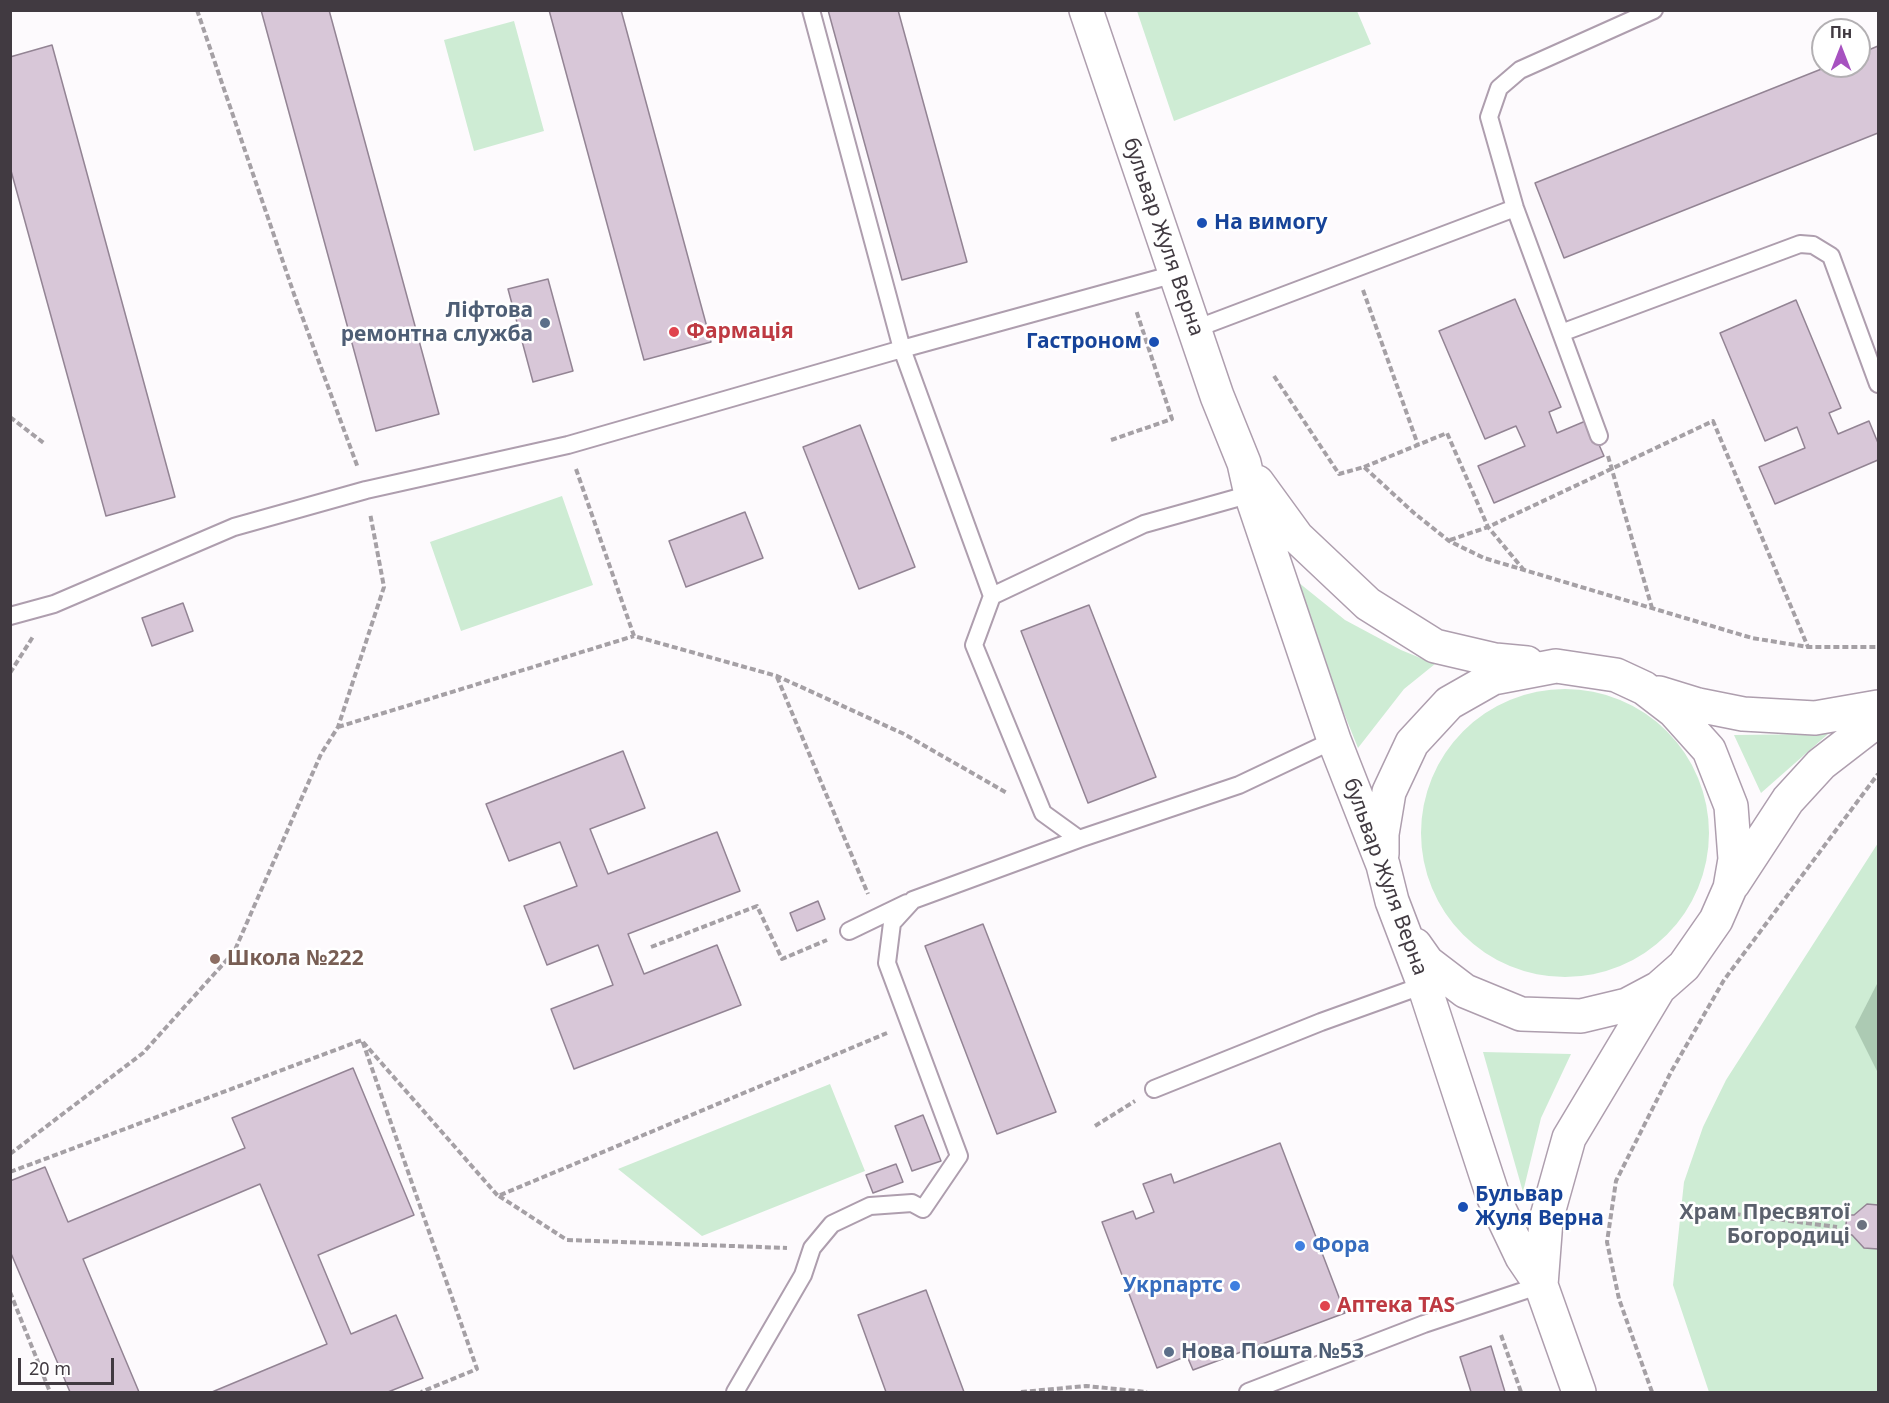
<!DOCTYPE html>
<meta charset="utf-8">
<style>
body{margin:0}
#map{position:relative;width:1889px;height:1403px;overflow:hidden;background:#fdfafd;font-family:"Noto Sans",sans-serif}
canvas{display:block}
.frame{position:absolute;inset:0;border:12px solid #413a41;pointer-events:none}
.north{position:absolute;left:1811px;top:18px;width:60px;height:60px;box-sizing:border-box;background:#fff;border:2px solid #b3b0b3;border-radius:50%;rotate:0deg;font-size:16px;font-weight:700;line-height:24px;text-align:center;color:#413a41}
.north::after{content:'';display:block;margin:auto;width:21px;height:27px;background:#a752c0;clip-path:polygon(50% 0,100% 100%,50% 72%,0 100%)}
.scale{position:absolute;left:18px;top:1358px;width:96px;height:27px;box-sizing:border-box;border:3px solid #413a41;border-top:0;padding-left:8px;font-size:18px;line-height:21px;white-space:nowrap;color:#413a41;-webkit-text-stroke:4px #fff;paint-order:stroke}
</style>
<div id="map">
<canvas width="1889" height="1403"></canvas>
<div class="frame"></div>
<div class="north">Пн</div>
<div class="scale">20 m</div>
</div>
<script>
const ctx = document.querySelector('canvas').getContext('2d');
ctx.lineJoin = 'round';
function fill(path, color) { ctx.fillStyle = color; ctx.fill(path, 'evenodd'); }
const poly = rows => new Path2D(rows.map(r => 'M' + r).join(''));
function strokePath(path, color, width, dash) { ctx.strokeStyle = color; ctx.lineWidth = width; ctx.lineCap = dash ? 'butt' : 'round'; ctx.setLineDash(dash || []); ctx.stroke(path); }
function label(font, color, halo, rows, align = 'center') {
  ctx.font = font + ' "Noto Sans",sans-serif'; ctx.lineWidth = 5; ctx.setLineDash([]); ctx.textBaseline = 'middle'; ctx.strokeStyle = halo; ctx.fillStyle = color; for (const [text, x, y, turn = 0] of rows) {
    ctx.save(); ctx.translate(x, y); ctx.rotate((+turn || 0) * Math.PI / 180); ctx.textAlign = isNaN(turn) ? turn : align; if (halo) ctx.strokeText(text, 0, 0); ctx.fillText(text, 0, 0); ctx.restore();
  }
}
fill(poly([
 [1137,11,1357,11,1371,44,1174,121],
 [514,21,544,131,474,151,444,40],
 [562,496,593,585,461,631,430,542],
 [1288,574,1345,620,1401,650,1435,664,1404,689,1358,748],
 '1421 833a144 144 0 1 1 288 0a144 144 0 1 1-288 0Z',
 [1828,734,1761,793,1734,735],
 [1878,843,1878,1392,1709,1392,1673,1285,1684,1182,1703,1127,1726,1080],
 [1483,1052,1571,1054,1541,1118,1523,1192],
 [830,1084,865,1171,702,1236,618,1169]
]), '#ceecd4');
fill(poly([
 [1878,982,1878,1073,1855,1027]
]), '#accab3');
const building = poly([
 [261,10,329,10,439,414,376,431,261,10],
 [549,10,621,10,711,342,644,360,549,10],
 [828,10,898,10,967,262,902,280,828,10],
 [52,45,175,497,106,516,10,167,10,57,52,45],
 [1878,46,1878,133,1564,258,1535,183,1829,66,1859,66,1859,54,1878,46],
 [548,279,573,371,533,382,508,289,548,279],
 [1515,299,1561,407,1549,412,1557,433,1588,420,1604,456,1494,503,1478,466,1525,446,1516,426,1485,439,1439,331,1515,299],
 [1796,300,1841,408,1829,413,1838,434,1869,421,1878,443,1878,460,1775,504,1759,467,1805,448,1797,427,1765,441,1720,333,1796,300],
 [860,425,915,567,859,589,803,447,860,425],
 [745,512,763,558,686,587,669,541,745,512],
 [183,603,193,631,152,646,142,618,183,603],
 [1089,605,1156,777,1088,803,1021,631,1089,605],
 [623,751,645,808,590,829,608,874,717,832,740,891,628,934,644,974,717,945,741,1005,574,1069,551,1009,613,985,598,945,547,965,524,906,577,886,560,842,509,861,486,804,623,751],
 [818,901,825,919,797,931,790,913,818,901],
 [983,924,1056,1112,997,1134,925,946,983,924],
 [353,1068,414,1215,318,1255,351,1334,396,1315,423,1378,388,1392,212,1392,327,1344,260,1184,83,1259,139,1392,70,1392,10,1251,10,1181,45,1167,68,1222,245,1148,232,1118,353,1068],
 [923,1115,941,1161,912,1171,895,1126,923,1115],
 [1280,1143,1345,1313,1193,1370,1187,1356,1157,1368,1102,1222,1133,1211,1136,1219,1154,1212,1143,1184,1171,1174,1174,1183,1280,1143],
 [896,1164,903,1182,873,1193,866,1175,896,1164],
 [1867,1204,1878,1205,1878,1249,1864,1248,1852,1235,1845,1234,1847,1215,1854,1215,1867,1204],
 [926,1290,964,1392,886,1392,858,1315,926,1290],
 [1491,1346,1505,1392,1471,1392,1460,1357,1491,1346]
]);
fill(building, '#d8c7d8');
strokePath(building, '#938494', 1.5);
const service = poly([
 [811,10,902,349,1175,274],
 [1195,329,1515,208],
 [1561,333,1800,244,1813,245,1831,256,1878,384],
 [1599,436,1515,208,1489,117,1499,88,1520,70,1654,10],
 [10,616,54,604,234,527,366,490,568,445,902,349,992,596],
 [1079,839,1043,813,974,645,992,596,1144,524,1251,494],
 [849,931,907,903],
 [1154,1089,1321,1022,1424,985],
 [735,1392,803,1275,812,1248,832,1224,870,1206,912,1203,923,1209,959,1156,887,963,892,923,913,900,1079,839,1239,785,1334,740],
 [1248,1392,1424,1324,1541,1285]
]);
const tertiary = poly([
 [1086,10,1217,396,1244,463,1251,494,1334,740,1383,865,1392,901,1424,985,1493,1196,1522,1257,1541,1285,1579,1392],
 [1257,482,1297,537,1368,604,1435,646,1495,660,1527,663],
 [1659,693,1698,705,1743,714,1815,718,1878,707],
 [1382,854,1382,834,1389,792,1412,743,1449,703,1493,678,1556,666,1616,675,1644,688,1674,711,1709,750,1731,806,1735,859,1730,888,1716,920,1684,966,1659,988,1627,1005,1581,1016,1521,1014,1465,991,1427,962,1415,945],
 [1733,884,1788,800,1821,764,1878,720],
 [1541,1285,1546,1220,1569,1138,1659,988]
]);
strokePath(service, '#ae9eae', 20);
strokePath(tertiary, '#ae9eae', 36);
strokePath(poly([
 [80,10,85,10],
 [197,10,295,297,358,468],
 [1363,290,1418,445],
 [1274,376,1339,474,1364,467,1414,513,1449,541,1484,558,1752,638,1808,647,1878,647],
 [10,417,45,444],
 [1111,440,1172,419,1136,310],
 [1608,456,1652,608],
 [1364,467,1447,433,1488,527,1523,569],
 [576,469,634,636,777,676,904,734,1007,793],
 [1450,540,1488,527,1713,421,1808,647],
 [10,673,34,635],
 [777,677,868,894],
 [338,727,634,636],
 [651,947,757,906,782,959,827,940],
 [363,1042,498,1196,887,1033],
 [1095,1126,1135,1101],
 [10,1154,143,1053,234,952,321,754,338,727,384,587,370,513],
 [10,1172,362,1040,477,1369,421,1392],
 [499,1196,567,1240,787,1248],
 [1681,1207,1837,1227],
 [10,1292,50,1392],
 [1501,1335,1521,1392],
 [1021,1392,1086,1386,1147,1392],
 [1652,1392,1619,1299,1607,1242,1616,1181,1671,1072,1724,980,1878,774]
]), '#a5a0a5', 4, [6, 3]);
strokePath(service, '#fff', 16);
strokePath(tertiary, '#fff', 33);
for (const [x, y, r, color] of [
 [1202,223,6,"#1a4fb4"],
 [545,323,6,"#5c6f8a"],
 [674,332,6,"#e0444e"],
 [1154,342,6,"#1a4fb4"],
 [215,959,6,"#8d6e63"],
 [1463,1207,6,"#1a4fb4"],
 [1862,1225,6,"#6b7280"],
 [1300,1246,6,"#3f7fe0"],
 [1235,1286,6,"#3f7fe0"],
 [1325,1306,6,"#e0444e"],
 [1169,1352,6,"#5c6f8a"]
]) { const dot = new Path2D(); dot.arc(x, y, r, 0, 2 * Math.PI); ctx.fillStyle = color; ctx.fill(dot); strokePath(dot, '#fff', 2); }
label('bold 21px', '#164399', '#fff', [
 ["На вимогу",1214,223],
 ["Гастроном",1142,342,"right"],
 ["Бульвар",1475,1195],
 ["Жуля Верна",1475,1219]
], 'left');
label('21px', '#413a41', '#fff', [
 ["бульвар Жуля Верна",1163,237,71],
 ["бульвар Жуля Верна",1385,877,70]
]);
label('bold 21px', '#4e5e75', '#fff', [
 ["Ліфтова",533,311],
 ["ремонтна служба",533,335],
 ["Нова Пошта №53",1181,1352,"left"]
], 'right');
label('bold 21px', '#be3a42', '#fff', [
 ["Фармація",686,332],
 ["Аптека TAS",1337,1306]
], 'left');
label('bold 21px', '#785e54', '#fff', [
 ["Школа №222",227,959]
], 'left');
label('bold 21px', '#5b616d', '#fff', [
 ["Храм Пресвятої",1850,1213],
 ["Богородиці",1850,1237]
], 'right');
label('bold 21px', '#366cbe', '#fff', [
 ["Фора",1312,1246],
 ["Укрпартс",1223,1286,"right"]
], 'left');
</script>
